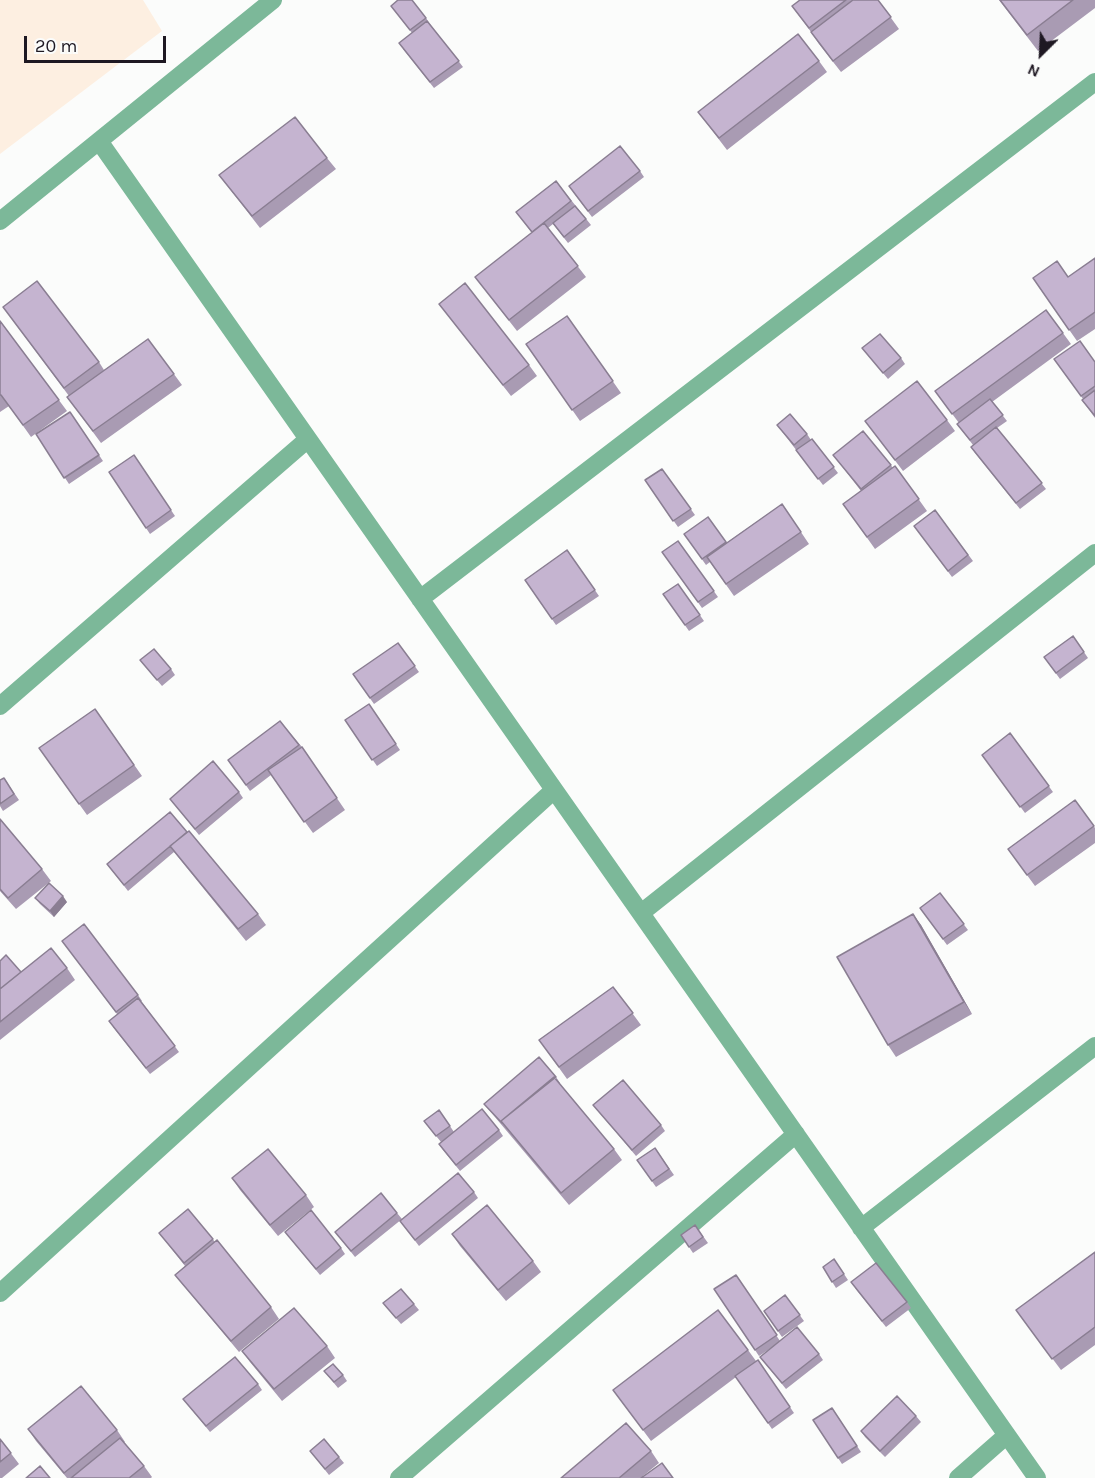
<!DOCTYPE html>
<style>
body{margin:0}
#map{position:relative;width:1095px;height:1478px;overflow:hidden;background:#fbfcfb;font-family:Karla,sans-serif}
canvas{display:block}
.north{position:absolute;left:1011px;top:24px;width:60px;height:60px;-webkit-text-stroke:4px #fbfcfb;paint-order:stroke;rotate:204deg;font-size:16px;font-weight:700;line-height:24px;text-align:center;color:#1e1822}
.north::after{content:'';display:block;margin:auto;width:21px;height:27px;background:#1e1822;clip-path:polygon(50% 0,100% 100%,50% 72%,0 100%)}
.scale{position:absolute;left:24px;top:36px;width:142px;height:27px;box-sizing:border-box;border:3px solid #1e1822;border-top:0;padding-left:8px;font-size:18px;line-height:21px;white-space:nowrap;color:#1e1822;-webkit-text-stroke:4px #fbfcfb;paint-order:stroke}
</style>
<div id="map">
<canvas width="1095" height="1478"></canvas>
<div class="north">N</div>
<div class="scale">20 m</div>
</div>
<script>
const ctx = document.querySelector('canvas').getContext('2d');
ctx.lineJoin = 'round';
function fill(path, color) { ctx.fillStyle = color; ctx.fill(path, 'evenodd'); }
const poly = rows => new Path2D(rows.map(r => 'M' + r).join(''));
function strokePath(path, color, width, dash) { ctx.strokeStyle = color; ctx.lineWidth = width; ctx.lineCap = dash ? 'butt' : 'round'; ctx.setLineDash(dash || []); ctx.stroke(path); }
fill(poly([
 [0,0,143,0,162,31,0,154]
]), '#fdefe1');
strokePath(poly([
 [99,141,1037,1478],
 [0,221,273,0],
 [420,599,1095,82],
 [0,706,308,439],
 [641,913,1095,553],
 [861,1228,1095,1046],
 [0,1293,554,790],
 [399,1478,796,1134],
 [958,1478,1007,1435]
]), '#7cb899', 18);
fill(poly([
 [800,0,878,0,899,29,841,72,819,44,811,32,792,6],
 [999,0,1095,0,1095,8,1038,51],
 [391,6,426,18,430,24,463,67,434,88,403,49,412,33],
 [819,61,827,72,727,150,698,112],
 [327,158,336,169,260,228,219,175],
 [640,171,644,177,592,217,573,192],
 [556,181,591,225,568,243,553,224,548,228,586,277,517,331,475,277,532,233,516,212],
 [1095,258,1095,329,1077,341,1033,278,1068,277],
 [439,304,529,365,537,376,511,396],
 [1046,310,1071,344,992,402,1007,421,997,428,1046,489,1020,509,975,453,971,447,973,445,957,424,959,423,935,391],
 [567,316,621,393,580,421,526,344],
 [11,318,99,362,104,370,148,339,182,385,101,443,67,397,69,396],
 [0,321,67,411,31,437,9,406,0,412],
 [862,348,901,358,905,364,888,379],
 [1054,359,1095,362,1095,418,1082,400,1083,399],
 [70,412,103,461,69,484,36,434],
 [947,420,955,431,903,471,865,421],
 [777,425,807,434,811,440,812,439,838,473,823,485],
 [863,431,893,468,895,466,927,511,875,549,843,504,861,491,838,461],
 [134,455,175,516,150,534,109,472],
 [662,469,695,515,678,527,645,480],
 [782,504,809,544,734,596,710,562,706,565,684,534,726,543],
 [935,510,973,561,952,577,914,526],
 [678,541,718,597,702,608,662,552],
 [567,550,599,596,556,625,525,580],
 [678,584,704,621,689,631,663,594],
 [1073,636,1088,658,1060,679,1044,657],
 [398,643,419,672,374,704,353,674],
 [140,660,171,669,175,675,162,686],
 [369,704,400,750,377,766,345,720],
 [95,709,142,776,87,815,39,748],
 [280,721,302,747,345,810,313,833,271,775,250,791,228,760],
 [1010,733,1053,792,1025,813,982,755],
 [4,778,19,800,3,811,0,806,0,780],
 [239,792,243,798,199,835,170,799],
 [1075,800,1095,828,1095,843,1035,886,1008,849],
 [170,812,258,914,266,925,246,941,174,852,128,891,107,864],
 [0,819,42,869,51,881,16,909,0,891],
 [940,893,968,930,947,945,920,908],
 [35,898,67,902,54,917,40,904],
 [913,914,921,925,972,1014,896,1057,888,1045],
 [62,941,138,995,142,1001,141,1001,179,1052,150,1074,113,1027,117,1014],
 [0,961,21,972,67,968,75,980,0,1040],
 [613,987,641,1025,567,1079,539,1040],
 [556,1077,560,1083,559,1083,614,1149,622,1160,569,1205,484,1104],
 [593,1105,661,1125,665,1131,636,1156],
 [439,1110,454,1132,499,1130,503,1136,460,1171,443,1150,439,1144,441,1142,424,1121],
 [655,1148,674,1175,656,1187,637,1160],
 [232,1178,306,1195,314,1207,278,1236,240,1190],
 [474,1192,478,1198,419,1246,400,1221],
 [188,1209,215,1242,271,1307,279,1319,239,1352,184,1286,175,1275,185,1266,159,1233],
 [397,1213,402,1219,355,1257,335,1232],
 [695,1225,708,1243,693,1253,681,1235],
 [285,1232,341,1248,345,1254,320,1275],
 [452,1234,533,1261,541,1272,506,1301,460,1246],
 [1095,1252,1095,1345,1061,1370,1016,1310],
 [834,1259,848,1280,836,1288,823,1267],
 [736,1275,780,1341,819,1354,823,1360,786,1389,760,1357,774,1346,759,1356,714,1289],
 [855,1288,907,1302,911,1308,886,1327],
 [785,1295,804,1321,782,1337,764,1311],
 [383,1303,414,1304,419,1310,401,1324],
 [327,1346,335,1358,282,1401,250,1362,242,1351],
 [748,1350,756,1361,758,1360,794,1413,772,1429,736,1377,651,1441,613,1390],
 [324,1371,343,1375,347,1381,338,1388],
 [258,1384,262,1390,210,1432,183,1399],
 [832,1408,861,1452,842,1464,813,1420],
 [916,1416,921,1422,885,1457,865,1437,861,1431],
 [28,1429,117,1430,125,1442,124,1442,144,1466,152,1477,151,1478,67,1478,36,1441],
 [0,1439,19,1464,2,1478,0,1478],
 [310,1451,339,1457,344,1463,329,1475],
 [651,1451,659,1463,643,1476,673,1478,561,1478]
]), '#a99bb3');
fill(poly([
 [63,896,67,902,54,917,50,911],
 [913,914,921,925,972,1014,964,1002]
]), '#8a7e92');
const building = poly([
 [398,0,412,0,426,18,410,30,391,6,398,0],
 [800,0,846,0,809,28,792,6,800,0],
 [853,0,878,0,891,17,833,61,811,32,853,0],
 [1000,0,1073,0,1027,35,1000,0],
 [427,21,459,61,430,82,399,43,427,21],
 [798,34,819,61,719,138,698,112,798,34],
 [295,117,327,158,252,216,219,175,295,117],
 [620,146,640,171,588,211,569,186,620,146],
 [556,181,571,201,532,232,516,212,556,181],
 [575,206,586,219,564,237,553,223,575,206],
 [544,223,578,266,509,320,475,277,544,223],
 [1095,258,1095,312,1069,330,1033,278,1057,261,1068,277,1095,258],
 [37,281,99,362,64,388,3,307,37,281],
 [465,283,529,365,503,385,439,304,465,283],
 [1046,310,1063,333,952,414,935,391,1046,310],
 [567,316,613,381,572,410,526,344,567,316],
 [0,321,59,400,23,425,1,395,0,395,0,321],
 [880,334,901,358,883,373,862,348,880,334],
 [148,339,174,374,93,431,67,397,148,339],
 [1080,341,1095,362,1095,386,1081,396,1054,359,1080,341],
 [917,381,947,420,895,460,865,421,917,381],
 [1095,390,1095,416,1082,400,1095,390],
 [990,399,1003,415,970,440,957,424,990,399],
 [70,412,99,455,64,478,36,434,70,412],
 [790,414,807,434,794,445,777,425,790,414],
 [996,427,1042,483,1016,503,971,447,996,427],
 [863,431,891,465,861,489,833,455,863,431],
 [812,439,834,467,818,479,796,450,812,439],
 [134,455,171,510,146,528,109,472,134,455],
 [895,466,919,499,867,537,843,504,895,466],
 [662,469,691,509,673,521,645,480,662,469],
 [782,504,801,532,726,584,707,557,782,504],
 [935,510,968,555,948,571,914,526,935,510],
 [708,517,726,542,702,559,684,534,708,517],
 [678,541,714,591,698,602,662,552,678,541],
 [567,550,595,590,552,619,525,580,567,550],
 [678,584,700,615,685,625,663,594,678,584],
 [1073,636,1084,652,1056,673,1044,657,1073,636],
 [398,643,415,666,370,698,353,674,398,643],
 [154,649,171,669,157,680,140,660,154,649],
 [369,704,396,744,372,760,345,720,369,704],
 [95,709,134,765,79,804,39,748,95,709],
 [280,721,299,745,246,785,228,760,280,721],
 [1010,733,1049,786,1020,807,982,755,1010,733],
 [302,747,337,798,304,822,268,770,302,747],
 [213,761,239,792,195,829,170,799,213,761],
 [4,778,14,794,0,804,0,780,4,778],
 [1075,800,1094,826,1027,875,1008,849,1075,800],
 [170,812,187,832,124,885,107,864,170,812],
 [0,819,42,869,8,898,0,889,0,819],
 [189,831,258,914,238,929,170,846,189,831],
 [49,883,63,896,50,911,35,898,49,883],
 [940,893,964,924,943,939,920,908,940,893],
 [913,914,964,1002,888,1045,837,957,913,914],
 [84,924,138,995,116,1012,62,941,84,924],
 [51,948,67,968,0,1022,0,989,51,948],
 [6,955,21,972,0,989,0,961,6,955],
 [613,987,633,1013,559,1067,539,1040,613,987],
 [138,998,175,1046,146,1068,109,1021,138,998],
 [539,1057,556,1077,501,1121,502,1123,484,1104,539,1057],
 [554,1077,614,1149,561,1193,501,1121,554,1077],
 [623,1080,661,1125,632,1150,593,1105,623,1080],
 [482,1109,499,1130,456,1165,439,1144,482,1109],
 [439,1110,450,1126,436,1136,424,1121,439,1110],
 [655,1148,669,1169,652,1181,637,1160,655,1148],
 [268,1149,306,1195,270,1225,232,1178,268,1149],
 [458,1173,474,1192,415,1240,400,1221,458,1173],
 [381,1193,397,1213,351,1251,335,1232,381,1193],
 [487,1205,533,1261,498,1290,452,1234,487,1205],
 [188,1209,213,1239,184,1263,159,1233,188,1209],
 [311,1210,341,1248,316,1269,285,1232,311,1210],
 [695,1225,703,1237,689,1247,681,1235,695,1225],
 [217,1240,271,1307,231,1341,175,1275,217,1240],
 [1095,1252,1095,1327,1052,1359,1016,1310,1095,1252],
 [834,1259,844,1274,832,1282,823,1267,834,1259],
 [876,1263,907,1302,882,1321,851,1282,876,1263],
 [736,1275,777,1335,755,1350,714,1289,736,1275],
 [401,1289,414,1304,396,1318,383,1303,401,1289],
 [785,1295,800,1315,778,1331,764,1311,785,1295],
 [294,1308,327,1346,274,1389,242,1351,294,1308],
 [718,1310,748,1350,643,1430,613,1390,718,1310],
 [797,1327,819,1354,782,1383,760,1357,797,1327],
 [235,1357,258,1384,206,1426,183,1399,235,1357],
 [758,1360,790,1407,768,1423,735,1376,758,1360],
 [333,1364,343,1375,334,1382,324,1371,333,1364],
 [81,1386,117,1430,64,1473,28,1429,81,1386],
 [897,1396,916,1416,880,1451,861,1431,897,1396],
 [832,1408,857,1446,838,1458,813,1420,832,1408],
 [626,1423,651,1451,619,1478,561,1478,626,1423],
 [120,1438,144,1466,129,1478,71,1478,120,1438],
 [0,1439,11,1453,0,1462,0,1439],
 [324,1439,339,1457,325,1469,310,1451,324,1439],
 [662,1463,673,1478,641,1478,662,1463],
 [40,1466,50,1478,26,1478,40,1466]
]);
fill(building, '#c5b4d0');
strokePath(building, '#8a7e92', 1.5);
</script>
